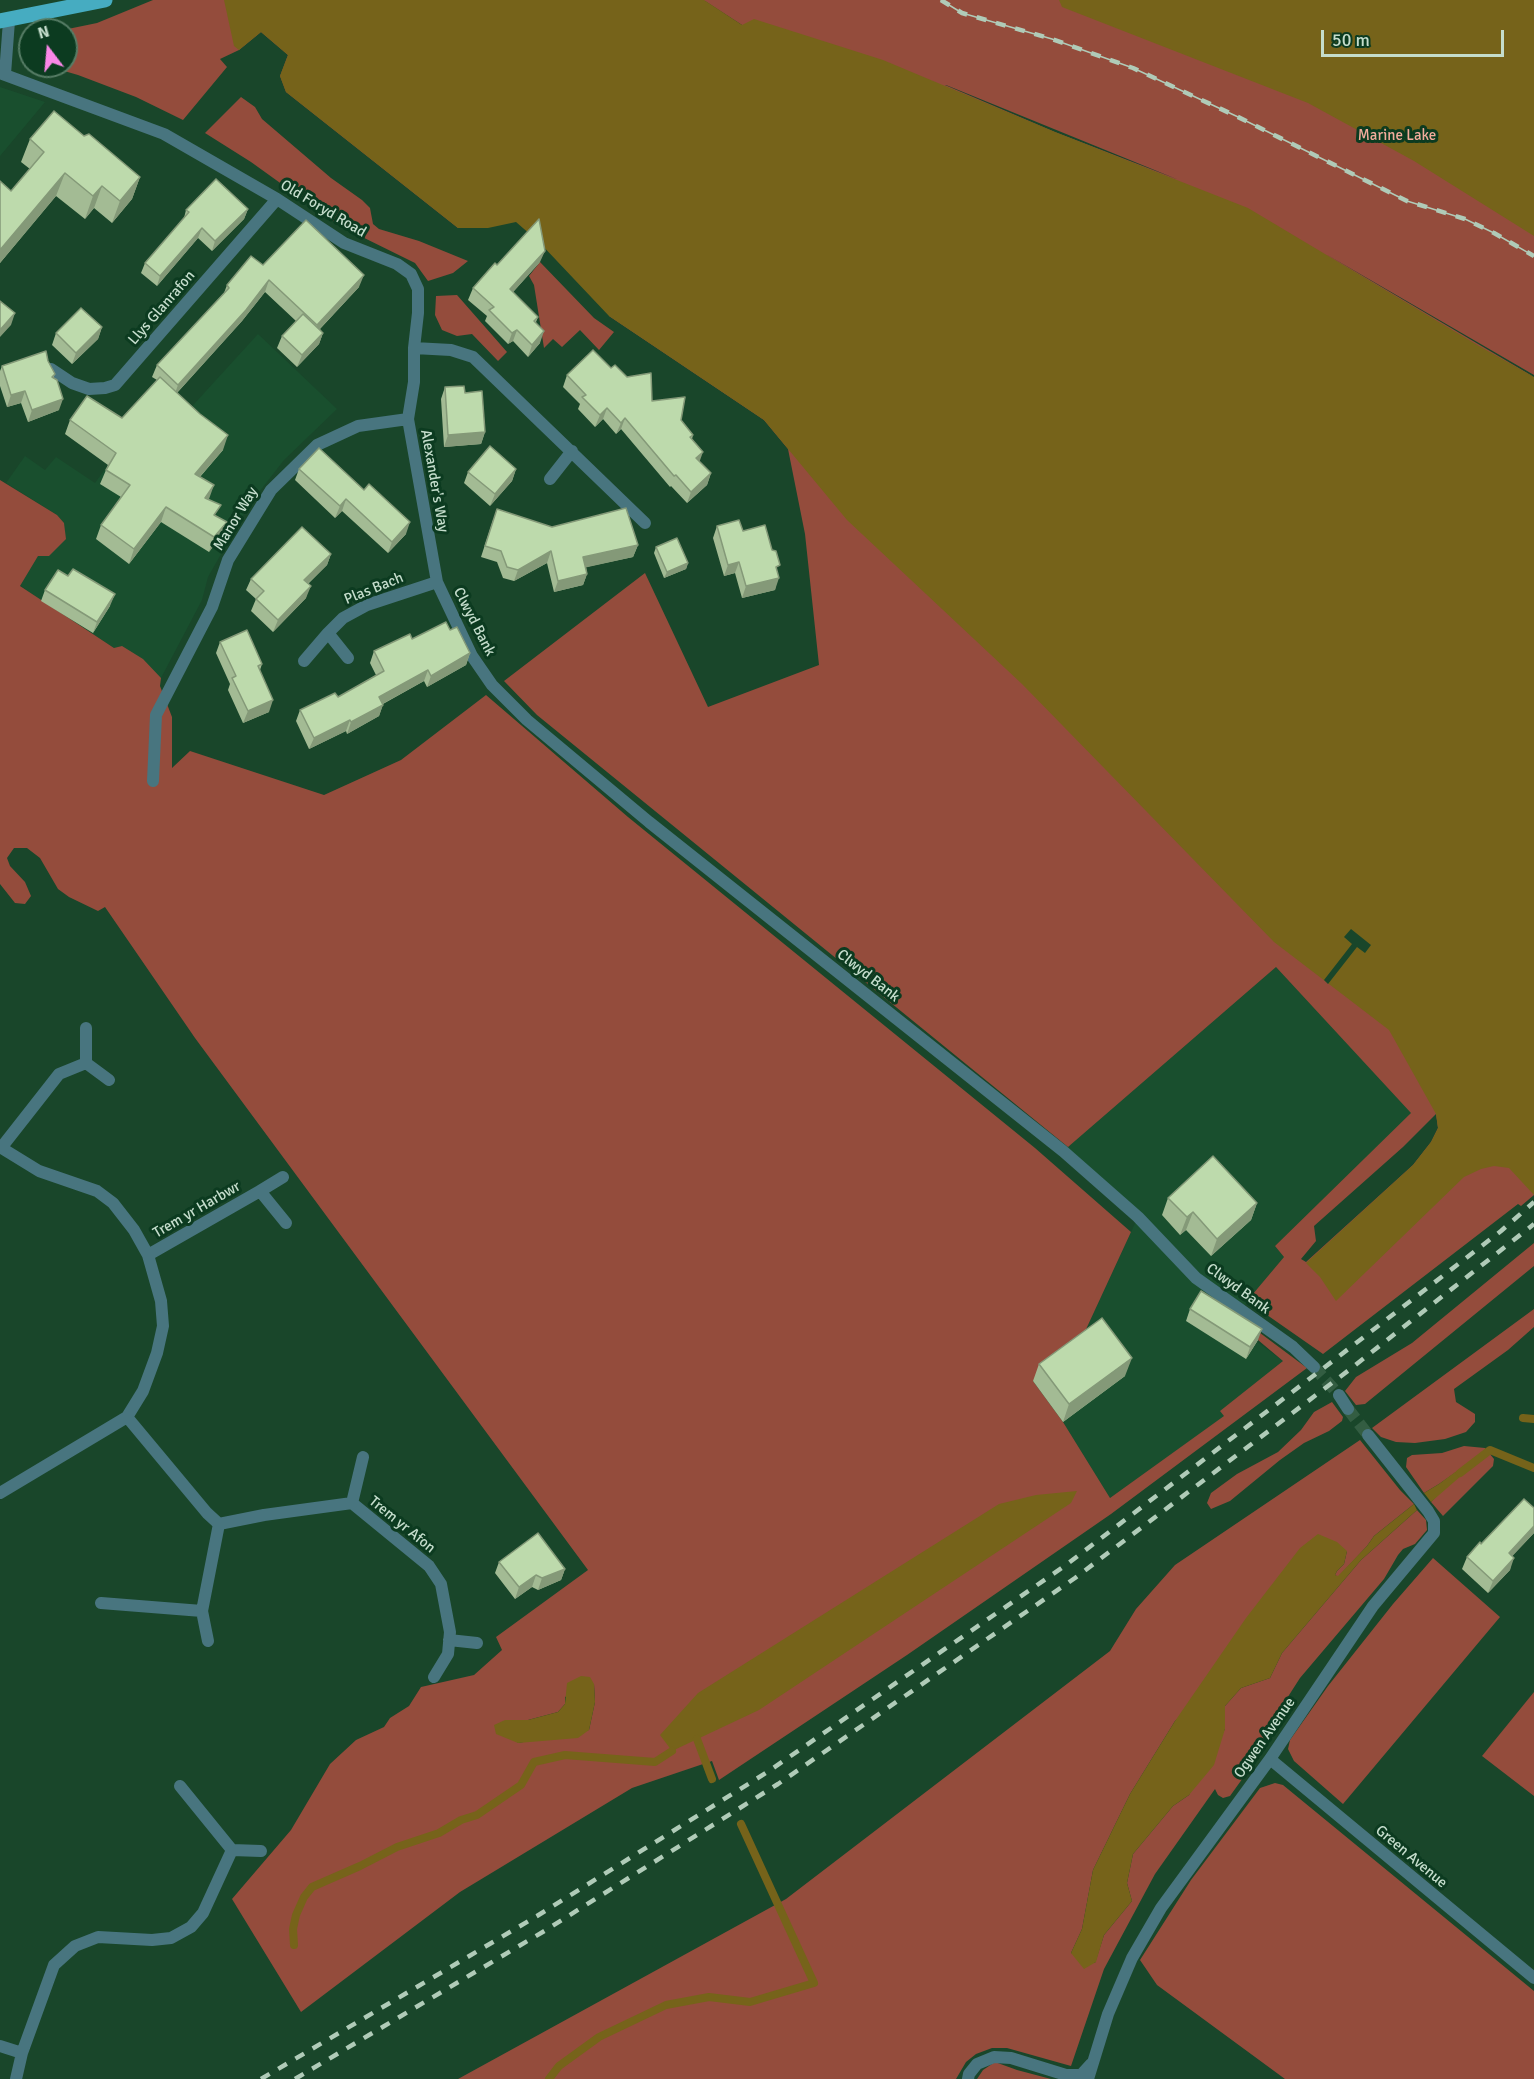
<!DOCTYPE html>
<style>
body{margin:0}
#map{position:relative;width:1534px;height:2079px;overflow:hidden;background:#19462a;font-family:Signika,sans-serif}
canvas{display:block}
.north{position:absolute;left:18px;top:18px;width:60px;height:60px;box-sizing:border-box;background:#0c3b20;border:2px solid #567c65;border-radius:50%;rotate:344deg;font-size:16px;font-weight:700;line-height:24px;text-align:center;color:#c5ddcc}
.north::after{content:'';display:block;margin:auto;width:21px;height:27px;background:#fa87e7;clip-path:polygon(50% 0,100% 100%,50% 72%,0 100%)}
.scale{position:absolute;left:1321px;top:30px;width:183px;height:27px;box-sizing:border-box;border:3px solid #c5ddcc;border-top:0;padding-left:8px;font-size:18px;line-height:21px;white-space:nowrap;color:#c5ddcc;-webkit-text-stroke:4px #0c3b20;paint-order:stroke}
</style>
<div id="map">
<canvas width="1534" height="2079"></canvas>
<div class="north">N</div>
<div class="scale">50 m</div>
</div>
<script>
const ctx = document.querySelector('canvas').getContext('2d');
ctx.lineJoin = 'round';
function fill(path, color) { ctx.fillStyle = color; ctx.fill(path, 'evenodd'); }
const poly = rows => new Path2D(rows.map(r => 'M' + r).join(''));
function strokePath(path, color, width, dash) { ctx.strokeStyle = color; ctx.lineWidth = width; ctx.lineCap = dash ? 'butt' : 'round'; ctx.setLineDash(dash || []); ctx.stroke(path); }
function label(font, color, halo, rows, align = 'center') {
  ctx.font = font + ' Signika,sans-serif'; ctx.lineWidth = 6; ctx.setLineDash([]); ctx.textBaseline = 'middle'; ctx.strokeStyle = halo; ctx.fillStyle = color; for (const [text, x, y, turn = 0] of rows) {
    ctx.save(); ctx.translate(x, y); ctx.rotate((+turn || 0) * Math.PI / 180); ctx.textAlign = isNaN(turn) ? turn : align; if (halo) ctx.strokeText(text, 0, 0); ctx.fillText(text, 0, 0); ctx.restore();
  }
}
fill(poly([
 [0,87,45,102,0,156],
 [258,334,337,409,284,460,249,505,208,577,202,600,161,678,41,601,20,585,38,556,65,539,64,524,57,515,6,483,25,456,45,470,56,457,95,483,123,444,185,414],
 [1276,967,1412,1113,1275,1246,1284,1257,1247,1301,1236,1326,1283,1361,1221,1411,1225,1416,1110,1498,1063,1422,1033,1381,1076,1351,1138,1217,1063,1151]
]), '#194f2e');
fill(poly([
 [153,0,339,0,488,228,458,228,286,92,280,76,288,55,261,32,239,50,220,59,227,67,183,120,136,97,78,75,47,66,66,66,66,30,63,30,97,23],
 [586,0,1534,0,1534,375,1324,253,1534,377,742,25,705,1],
 [945,85,946,85,1179,180,1055,132],
 [241,97,255,107,262,119,331,178,362,200,370,208,373,224,379,229,419,241,468,261,453,273,428,281,415,263,340,226,251,162,205,133],
 [540,262,594,318,614,332,599,350,580,330,562,347,553,339,544,348,534,285,529,276],
 [610,271,1534,1151,1534,1195,1521,1206,1518,1204,1323,1354,1247,1301,1284,1257,1275,1246,1411,1113,1276,967,1068,1147,537,715,504,681,645,573,708,707,819,665,805,534,788,449,764,420,609,316],
 [1436,1114,1438,1128,1431,1142,1413,1165,1306,1262,1301,1259,1316,1241,1314,1226,1403,1147],
 [457,295,507,352,498,361,472,334,457,336,442,330,435,315,436,296],
 [0,480,57,515,64,523,66,539,49,556,38,556,20,586,114,648,122,646,143,659,161,678,160,686,172,717,172,768,190,751,324,795,401,760,486,695,628,817,1035,1148,1131,1232,1076,1351,1033,1381,1063,1422,1110,1498,1224,1416,1220,1411,1283,1361,1258,1340,1235,1326,1240,1318,1307,1368,1111,1514,907,1655,719,1780,712,1761,632,1788,460,1892,301,2012,232,1899,291,1830,330,1764,356,1740,384,1727,390,1718,409,1706,421,1687,474,1675,502,1650,496,1637,588,1570,195,1038,105,907,98,911,69,897,58,889,40,858,27,848,14,848,7,858,10,866,25,882,31,896,25,904,15,903,0,884],
 [594,1684,595,1702,589,1730,518,1743,505,1720,528,1720,558,1712,565,1704,565,1697],
 [1534,1243,1534,1266,1365,1404,1356,1405,1345,1391,1356,1377,1412,1343],
 [1534,1309,1534,1327,1508,1350,1454,1389,1456,1402,1475,1414,1475,1422,1466,1432,1445,1439,1415,1443,1396,1442,1381,1437,1372,1428],
 [1332,1402,1343,1417,1342,1421,1329,1431,1304,1443,1280,1460,1230,1501,1211,1509,1207,1503,1211,1493,1237,1474,1278,1452,1301,1430,1314,1412],
 [1360,1440,1400,1490,1414,1504,1374,1536,1367,1546,1338,1577,1335,1575,1337,1571,1344,1564,1347,1551,1175,1721,1130,1794,1093,1870,1082,1929,1071,1953,1095,1963,1104,1935,1132,1901,1127,1883,1133,1854,1173,1806,1189,1795,1225,1729,1225,1706,1241,1688,1270,1678,1282,1653,1361,1560,1417,1510,1426,1520,1427,1530,1415,1544,1403,1549,1398,1555,1384,1579,1300,1678,1266,1731,1258,1757,1230,1796,1223,1798,1218,1795,1215,1789,1155,1874,1104,1969,1071,2066,1007,2048,992,2048,976,2054,966,2062,956,2079,458,2079,786,1899,1110,1651,1136,1609,1175,1565],
 [1464,1446,1485,1448,1494,1459,1493,1466,1443,1516,1431,1502,1466,1465,1439,1484,1424,1493,1406,1467,1407,1458,1412,1455,1442,1453],
 [1433,1558,1500,1617,1343,1804,1294,1761,1288,1749,1290,1740,1328,1686,1393,1604],
 [1534,1692,1534,1796,1482,1756],
 [1275,1783,1283,1785,1534,1991,1534,2079,1285,2079,1157,1985,1140,1960,1191,1880,1260,1788],
 [995,2062,1017,2070,1051,2079,977,2079,983,2070]
]), '#944c3c');
fill(poly([
 [224,0,704,0,742,25,754,19,883,60,1055,132,1248,208,1479,346,1534,377,1534,1195,1509,1168,1494,1166,1481,1169,1464,1177,1336,1301,1320,1277,1306,1263,1413,1165,1431,1142,1438,1128,1436,1114,1389,1030,1274,942,1022,684,847,520,764,420,609,316,539,242,516,222,488,228,458,228,286,92,280,76,288,55,261,32,239,50,234,46],
 [1059,0,1534,0,1534,236,1414,161,1308,103,1062,7],
 [1466,1464,1469,1469,1431,1502,1424,1493,1439,1484],
 [1077,1491,1071,1503,759,1710,672,1751,660,1735,698,1693,999,1504,1036,1495],
 [1414,1504,1417,1510,1361,1560,1282,1653,1270,1678,1241,1688,1225,1706,1225,1729,1214,1765,1189,1795,1173,1806,1133,1854,1127,1883,1132,1901,1104,1935,1096,1962,1084,1969,1071,1953,1082,1929,1093,1870,1130,1794,1175,1721,1246,1618,1300,1548,1318,1534,1337,1542,1347,1551,1344,1564,1337,1571,1335,1575,1338,1576,1367,1546,1374,1536],
 [581,1676,590,1677,594,1684,595,1702,589,1730,578,1738,518,1743,496,1734,494,1725,505,1720,528,1720,558,1712,565,1704,567,1683]
]), '#76631a');
fill(poly([
 [1351,929,1371,945,1365,953,1357,947,1328,984,1324,980,1352,944,1344,937]
]), '#19462a');
strokePath(poly([
 [1523,1418,1534,1419],
 [1460,1473,1490,1450,1534,1468],
 [697,1739,712,1779],
 [294,1945,293,1929,296,1915,304,1897,312,1887,360,1866,397,1847,439,1833,461,1820,477,1815,521,1785,534,1762,565,1755,655,1762,672,1751],
 [549,2079,559,2066,599,2037,666,2005,709,1997,750,2002,814,1983,741,1824]
]), '#76631a', 8);
strokePath(poly([
 [1314,1367,1339,1395],
 [1348,1409,1368,1435]
]), '#335d42', 12, [12, 6]);
strokePath(poly([
 [0,73,164,134,277,199,344,243,397,264,411,274,418,289,418,313,414,348,414,382,408,419,437,582,472,656,492,685,527,720,649,822,1063,1151,1138,1217,1196,1278,1293,1347,1314,1367],
 [5,74,9,21],
 [414,348,451,350,473,357,645,523],
 [51,369,72,383,89,389,105,388,115,385,277,199],
 [550,479,572,451],
 [348,658,328,633,343,618,367,605,437,582],
 [304,661,328,633],
 [153,781,156,715,212,607,228,560,271,490,317,445,358,426,408,419],
 [86,1063,109,1080],
 [0,1147,39,1171,97,1191,113,1203,134,1230,148,1255,161,1301,163,1326,157,1353,143,1391,127,1417,0,1493],
 [1,1148,59,1074,86,1063,86,1028],
 [260,1191,283,1177],
 [148,1255,260,1191,286,1223],
 [1339,1395,1348,1409],
 [127,1417,207,1513,219,1524],
 [352,1503,363,1457],
 [101,1603,202,1611,219,1524,264,1515,352,1503,429,1566,441,1584,450,1632,448,1654,434,1677],
 [202,1611,208,1641],
 [449,1640,477,1643],
 [1270,1759,1534,1978],
 [180,1786,232,1850,261,1851],
 [0,2046,22,2053,54,1965,75,1946,98,1937,152,1940,171,1938,191,1927,203,1913,232,1850],
 [16,2079,22,2053],
 [968,2079,969,2074,977,2064,994,2057,1011,2058,1066,2075,1081,2075,1091,2064],
 [1088,2079,1108,2014,1132,1958,1161,1908,1270,1759,1373,1606,1434,1533,1434,1521,1428,1511,1368,1435]
]), '#48757f', 12);
strokePath(poly([
 [0,21,105,0]
]), '#46acc1', 15);
strokePath(poly([
 [941,0,962,13,1052,39,1133,68,1236,116,1407,201,1465,219,1494,233,1534,256]
]), '#b0cbb8', 1.5);
strokePath(poly([
 [941,0,962,13,1052,39,1133,68,1236,116,1407,201,1465,219,1494,233,1534,256],
 [261,2079,537,1916,769,1771,1066,1565,1338,1357,1501,1231,1534,1202],
 [295,2079,546,1930,778,1784,1075,1578,1349,1370,1534,1224]
]), '#b0cbb8', 4.5, [10, 10]);
fill(poly([
 [84,136,140,177,132,199,112,223,94,208,85,219,56,196,0,263,0,181,11,191,30,169,21,162,30,139],
 [248,209,244,219,212,251,198,238,157,286,141,273,145,263,184,218,186,210],
 [540,262,513,292,538,317,536,322,540,343,528,357,513,341,508,344,485,321,487,316,468,300,473,288],
 [263,265,359,287,320,329,323,333,319,344,297,367,277,348,282,336,296,321,265,292,242,321,177,393,223,450,200,477,216,517,221,536,209,552,161,522,129,564,96,539,101,525,121,497,100,484,106,470,108,465,65,434,70,420,122,418,157,380,152,377,157,365,224,293,227,285],
 [102,327,98,339,72,364,52,345,56,333],
 [48,361,55,374,53,378,59,410,28,422,21,403,7,407,0,386,0,371,2,366],
 [611,368,627,377,652,401,681,420,693,435,692,439,699,461,711,473,707,485,687,503,671,486,670,487,621,429,616,434,603,419,595,427,578,409,580,404,563,387,567,375],
 [445,387,485,432,481,444,444,447,441,399],
 [299,469,406,534,388,553,342,511,335,518,295,480],
 [516,469,512,481,490,506,464,483,468,472],
 [493,520,552,527,638,545,633,557,586,567,587,574,583,585,554,592,547,563,514,581,503,578,497,562,481,557],
 [717,526,743,531,778,572,775,590,742,598,735,573,724,576,713,538],
 [656,547,688,563,686,569,664,578,654,553],
 [331,554,327,565,308,584,306,598,273,632,251,611,256,599,246,590,251,579],
 [45,590,110,606,93,633,41,601],
 [450,630,470,653,466,665,427,687,424,681,383,704,379,716,347,734,346,731,309,749,296,721,300,710,338,697,376,675,370,663,374,651,412,639],
 [220,642,262,664,260,670,269,712,243,723,228,690,230,684,216,653],
 [1168,1198,1257,1203,1251,1220,1211,1256,1186,1230,1180,1235,1162,1215],
 [1190,1309,1258,1340,1246,1359,1186,1321],
 [1039,1364,1125,1376,1063,1422,1033,1381],
 [1534,1508,1534,1533,1512,1556,1510,1570,1488,1593,1462,1569,1467,1557],
 [499,1562,565,1569,561,1580,538,1590,532,1587,515,1599,495,1573]
]), '#a3bb94');
fill(poly([
 [65,173,56,196,0,263,0,250],
 [140,177,132,199,112,223,120,201],
 [102,186,94,208,85,219,93,196],
 [248,209,244,219,212,251,215,241],
 [202,228,198,238,157,286,160,276],
 [545,251,540,262,506,300,510,289],
 [364,275,359,287,313,336,317,325],
 [269,280,265,292,242,321,174,396,178,385],
 [15,313,11,325,0,337,0,330],
 [102,327,98,339,72,364,76,353],
 [517,330,513,341,508,344,512,333],
 [544,331,540,343,528,357,532,345],
 [323,333,319,344,297,367,302,355],
 [25,391,21,403,7,407,11,395],
 [63,399,59,410,28,422,32,410],
 [607,408,603,419,595,427,600,415],
 [625,418,621,429,616,434,621,423],
 [485,432,481,444,444,447,448,435],
 [228,435,223,450,190,488,195,474],
 [703,452,699,463,696,458],
 [516,469,512,481,490,506,495,494],
 [711,473,707,485,687,503,691,492],
 [214,485,209,499,205,498],
 [346,499,342,511,335,518,340,506],
 [166,507,161,522,129,564,134,549],
 [227,522,221,536,209,552,214,537],
 [410,522,406,534,388,553,392,542],
 [638,545,633,557,579,569,583,557],
 [551,551,547,563,514,581,518,570],
 [331,554,327,565,300,591,304,580],
 [739,562,735,573,724,576,728,565],
 [688,563,686,569,664,578,667,572],
 [587,574,583,585,554,592,558,581],
 [779,578,775,590,742,598,746,586],
 [311,586,306,598,273,632,278,620],
 [115,594,110,606,93,633,97,622],
 [470,653,466,665,427,687,431,676],
 [428,670,424,681,375,708,379,697],
 [273,700,269,712,243,723,248,711],
 [383,705,379,716,347,734,351,722],
 [350,720,346,731,309,749,314,738],
 [1257,1203,1251,1220,1211,1256,1217,1239],
 [1193,1212,1186,1230,1180,1235,1187,1217],
 [1262,1329,1258,1340,1246,1359,1250,1347],
 [1132,1358,1125,1376,1063,1422,1069,1404],
 [1534,1526,1534,1533,1504,1565,1509,1553],
 [1514,1558,1510,1570,1488,1593,1493,1581],
 [565,1569,561,1580,538,1590,542,1578],
 [536,1575,532,1587,515,1599,519,1587]
]), '#849978');
const building = poly([
 [54,111,84,136,89,134,140,177,120,201,102,186,93,196,65,173,0,250,0,181,11,191,44,152,30,139,54,111],
 [216,179,248,209,215,241,202,228,160,276,145,263,189,212,186,210,216,179],
 [539,219,545,251,510,289,538,317,534,321,544,331,532,345,517,330,512,333,489,310,494,307,473,288,495,263,497,265,539,219],
 [306,220,364,275,317,325,269,280,246,310,178,385,157,365,229,288,227,285,251,256,263,265,306,220],
 [0,301,15,313,0,330,0,301],
 [81,308,102,327,76,353,56,333,81,308],
 [303,314,323,333,302,355,282,336,303,314],
 [593,350,611,368,615,365,627,377,651,373,652,401,685,397,681,420,693,435,690,437,703,452,696,458,711,473,691,492,676,475,674,476,625,418,621,423,607,408,600,415,582,397,586,395,567,375,593,350],
 [46,351,48,361,55,374,52,377,57,380,63,399,32,410,25,391,11,395,2,366,46,351],
 [160,377,200,414,228,435,195,474,214,485,205,498,221,505,214,515,227,522,214,537,166,507,134,549,101,525,130,485,106,470,116,453,70,420,87,396,122,418,160,377],
 [464,386,465,393,482,391,485,432,448,435,445,387,464,386],
 [490,446,516,469,495,494,468,472,490,446],
 [319,448,364,490,369,484,410,522,392,542,346,499,340,506,299,469,319,448],
 [626,508,638,545,583,557,587,574,558,581,551,551,518,570,507,567,501,551,485,546,497,509,552,527,626,508],
 [739,520,743,531,765,525,772,550,776,551,780,565,776,567,779,578,746,586,739,562,728,565,717,526,739,520],
 [302,527,331,554,304,580,311,586,278,620,256,599,264,591,251,579,302,527],
 [677,538,688,563,667,572,656,547,677,538],
 [73,569,115,594,97,622,45,590,58,570,68,576,73,569],
 [446,622,450,630,457,627,470,653,431,676,428,670,379,697,383,705,351,722,350,720,314,738,300,710,335,693,338,697,384,671,374,651,410,634,412,639,446,622],
 [247,630,262,664,258,666,273,700,248,711,232,678,236,676,220,642,247,630],
 [1213,1156,1257,1203,1217,1239,1193,1212,1187,1217,1168,1198,1213,1156],
 [1201,1291,1262,1329,1250,1347,1190,1309,1201,1291],
 [1102,1318,1132,1358,1069,1404,1039,1364,1102,1318],
 [1524,1499,1534,1508,1534,1526,1509,1553,1514,1558,1493,1581,1467,1557,1480,1542,1481,1544,1524,1499],
 [538,1533,565,1569,542,1578,536,1575,519,1587,499,1562,538,1533]
]);
fill(building, '#bddaac');
strokePath(building, '#849978', 1.5);
label('15px', '#f3ac9c', '#0c3b20', [
 ["Marine Lake",1397,136]
]);
label('15px', '#c5ddcc', '#0c3b20', [
 ["Old Foryd Road",323,209,31],
 ["Llys Glanrafon",162,308,-49],
 ["Alexander's Way",434,481,80],
 ["Manor Way",236,519,-59],
 ["Plas Bach",374,589,-22],
 ["Clwyd Bank",474,622,63],
 ["Clwyd Bank",868,976,38],
 ["Trem yr Harbwr",197,1210,-30],
 ["Clwyd Bank",1238,1289,36],
 ["Trem yr Afon",402,1525,39],
 ["Ogwen Avenue",1265,1738,-55],
 ["Green Avenue",1411,1857,40]
]);
</script>
